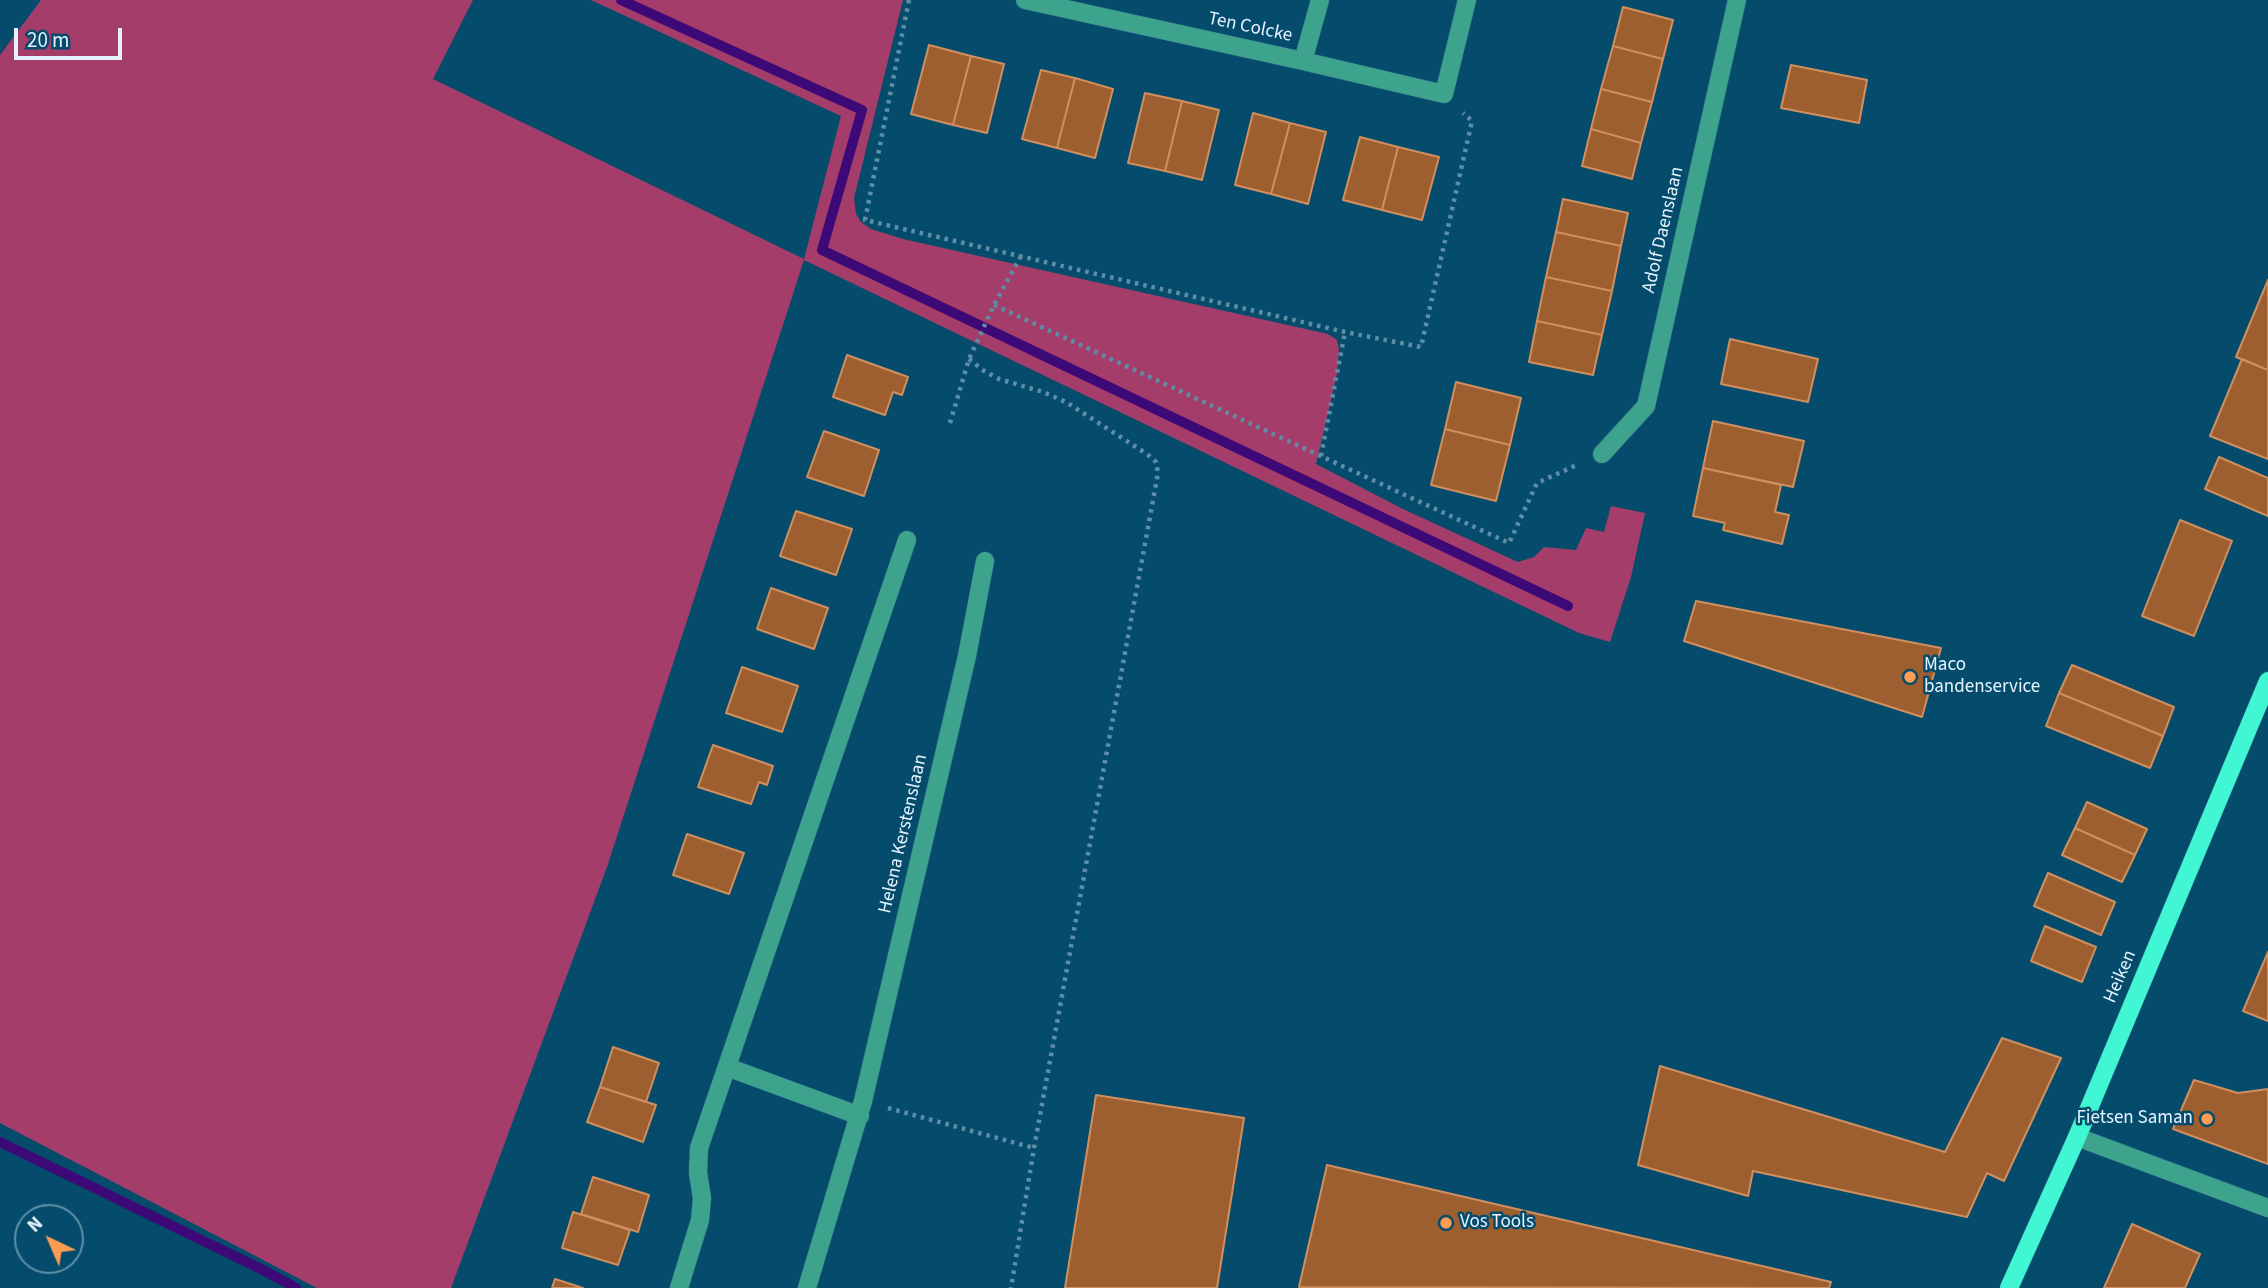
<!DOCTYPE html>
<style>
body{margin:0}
#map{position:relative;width:2268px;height:1288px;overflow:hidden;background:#054c6c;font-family:"Source Sans 3",sans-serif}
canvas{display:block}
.north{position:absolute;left:14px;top:1204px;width:70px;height:70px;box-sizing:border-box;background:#054c6c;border:2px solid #5e8fa6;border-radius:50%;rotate:316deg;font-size:19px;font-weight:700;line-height:28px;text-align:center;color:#e4f3fd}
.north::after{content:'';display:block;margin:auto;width:24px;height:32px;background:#fc9d53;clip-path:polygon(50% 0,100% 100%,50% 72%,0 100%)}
.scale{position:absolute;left:14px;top:28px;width:108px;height:32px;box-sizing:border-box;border:4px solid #e4f3fd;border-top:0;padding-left:9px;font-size:21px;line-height:24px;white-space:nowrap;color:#e4f3fd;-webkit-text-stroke:5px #054c6c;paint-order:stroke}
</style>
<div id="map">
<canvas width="2268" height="1288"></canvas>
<div class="north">N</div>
<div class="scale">20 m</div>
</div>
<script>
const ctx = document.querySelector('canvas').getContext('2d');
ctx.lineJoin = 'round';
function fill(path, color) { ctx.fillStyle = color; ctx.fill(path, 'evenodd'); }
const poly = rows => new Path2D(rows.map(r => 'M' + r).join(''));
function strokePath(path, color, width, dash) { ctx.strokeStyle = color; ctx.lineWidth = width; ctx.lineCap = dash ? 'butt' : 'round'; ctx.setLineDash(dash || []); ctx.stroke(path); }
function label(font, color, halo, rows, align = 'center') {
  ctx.font = font + ' "Source Sans 3",sans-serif'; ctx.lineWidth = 5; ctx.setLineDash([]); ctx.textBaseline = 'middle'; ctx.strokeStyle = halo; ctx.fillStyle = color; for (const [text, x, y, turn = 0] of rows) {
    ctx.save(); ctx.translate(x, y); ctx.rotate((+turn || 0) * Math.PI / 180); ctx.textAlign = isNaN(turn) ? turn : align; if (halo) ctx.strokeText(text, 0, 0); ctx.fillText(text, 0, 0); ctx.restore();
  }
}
fill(poly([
 [41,0,473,0,433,79,804,259,841,116,591,0,903,0,854,198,856,214,861,222,871,229,903,239,1328,334,1337,340,1339,349,1337,374,1316,464,1405,510,1518,562,1534,557,1544,547,1576,550,1586,528,1604,532,1611,506,1645,513,1631,577,1610,642,1579,633,804,260,607,867,451,1288,317,1288,0,1123,0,55]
]), '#a53d6a');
strokePath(poly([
 [621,0,862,110,822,250,1568,606],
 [0,1142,263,1270,296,1288]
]), '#3d0977', 10);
const building = poly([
 [1623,7,1673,20,1663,59,1613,46,1623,7],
 [929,45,971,56,953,125,911,114,929,45],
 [1613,46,1663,59,1652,102,1601,89,1613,46],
 [971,56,1004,64,987,133,953,125,971,56],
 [1791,65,1867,80,1859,123,1781,108,1791,65],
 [1041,70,1075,78,1057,148,1022,139,1041,70],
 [1075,78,1113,89,1095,158,1057,148,1075,78],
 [1601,89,1652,102,1641,143,1591,129,1601,89],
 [1145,93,1182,101,1165,171,1128,163,1145,93],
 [1182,101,1219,110,1202,180,1165,171,1182,101],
 [1253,113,1290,123,1271,194,1235,185,1253,113],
 [1290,123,1326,132,1308,204,1271,194,1290,123],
 [1591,129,1641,143,1632,179,1582,166,1591,129],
 [1360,137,1398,147,1382,210,1343,200,1360,137],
 [1398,147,1439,157,1422,220,1382,210,1398,147],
 [1563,199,1628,213,1621,246,1556,232,1563,199],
 [1556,232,1621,246,1612,291,1546,277,1556,232],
 [1546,277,1612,291,1602,335,1537,321,1546,277],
 [2268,280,2268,370,2236,357,2268,280],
 [1537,321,1602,335,1593,375,1529,362,1537,321],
 [1730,339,1818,359,1808,402,1721,384,1730,339],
 [847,355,908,377,902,395,893,392,885,415,833,397,847,355],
 [2242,359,2268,370,2268,459,2210,436,2242,359],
 [1456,382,1521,398,1510,445,1445,429,1456,382],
 [1713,421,1804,441,1793,487,1703,468,1713,421],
 [1445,429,1510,445,1496,501,1431,485,1445,429],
 [824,431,879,450,864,496,807,477,824,431],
 [2219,457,2268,478,2268,516,2205,489,2219,457],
 [1703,468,1781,485,1775,512,1789,515,1782,544,1723,530,1725,523,1693,516,1703,468],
 [796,511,852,529,836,575,780,556,796,511],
 [2180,520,2232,541,2194,636,2142,616,2180,520],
 [771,588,828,608,814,649,757,629,771,588],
 [1696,601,1941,648,1922,717,1684,641,1696,601],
 [2072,665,2174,707,2163,736,2059,693,2072,665],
 [742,667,798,686,782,732,726,713,742,667],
 [2059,693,2163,736,2150,768,2046,726,2059,693],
 [713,745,773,766,767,785,759,782,751,804,698,787,713,745],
 [2087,802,2147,829,2135,855,2075,828,2087,802],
 [2075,828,2135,855,2122,882,2062,855,2075,828],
 [687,834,744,853,729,894,673,875,687,834],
 [2048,873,2115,902,2101,935,2034,906,2048,873],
 [2045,926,2096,947,2082,982,2031,961,2045,926],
 [2268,952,2268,1021,2243,1011,2268,952],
 [2002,1038,2061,1058,2004,1181,1987,1173,1967,1217,1753,1171,1748,1196,1638,1165,1660,1066,1945,1152,2002,1038],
 [613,1047,659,1063,646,1102,600,1087,613,1047],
 [2194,1080,2238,1093,2268,1089,2268,1164,2173,1129,2194,1080],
 [600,1087,656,1105,643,1142,587,1122,600,1087],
 [1096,1095,1244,1118,1217,1288,1065,1288,1096,1095],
 [1327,1165,1831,1282,1829,1288,1299,1287,1327,1165],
 [593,1177,649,1195,638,1232,581,1214,593,1177],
 [573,1212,630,1230,618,1265,562,1248,573,1212],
 [2132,1224,2200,1254,2185,1288,2104,1288,2132,1224],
 [555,1279,583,1288,552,1288,555,1279]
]);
fill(building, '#9d5f2f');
strokePath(building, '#d18f5f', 2);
const minor = poly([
 [1025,0,1303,61,1320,0],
 [1303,61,1444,94,1467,0],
 [1602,454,1646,406,1737,0],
 [727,1067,860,1116],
 [2077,1137,2268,1208],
 [679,1288,700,1220,702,1198,698,1173,699,1148,907,540],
 [807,1288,863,1101,967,656,985,561]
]);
const major = poly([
 [2009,1288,2077,1137,2268,681]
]);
strokePath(minor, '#2d6a86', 19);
strokePath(major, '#2d6a86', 19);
strokePath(poly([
 [909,0,865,220,1345,332,1421,347,1472,121,1463,113],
 [994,305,1509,543,1537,483,1579,464],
 [969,359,984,371,999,379,1043,392,1066,402,1147,454,1156,462,1158,473,1034,1148,1011,1288],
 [950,423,969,359,994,305,1021,256],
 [1321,456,1345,332],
 [888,1108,1034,1148]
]), '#5e8ea6', 4.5, [3.5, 5]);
strokePath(minor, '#3da38d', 18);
strokePath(major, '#40f6d3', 18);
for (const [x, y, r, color] of [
 [1910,677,7,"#fc9d53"],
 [2207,1119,7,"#fc9d53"],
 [1446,1223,7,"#fc9d53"]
]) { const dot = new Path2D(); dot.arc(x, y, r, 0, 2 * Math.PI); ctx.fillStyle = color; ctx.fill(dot); strokePath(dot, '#054c6c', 2.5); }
label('19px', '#e4f3fd', '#054c6c', [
 ["Ten Colcke",1250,28,12],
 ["Adolf Daenslaan",1664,230,-77],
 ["Helena Kerstenslaan",904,834,-77],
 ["Heiken",2121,977,-67]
]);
label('19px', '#e4f3fd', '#054c6c', [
 ["Maco",1924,666],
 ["bandenservice",1924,688],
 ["Fietsen Saman",2193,1119,"right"],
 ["Vos Tools",1460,1223]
], 'left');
</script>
